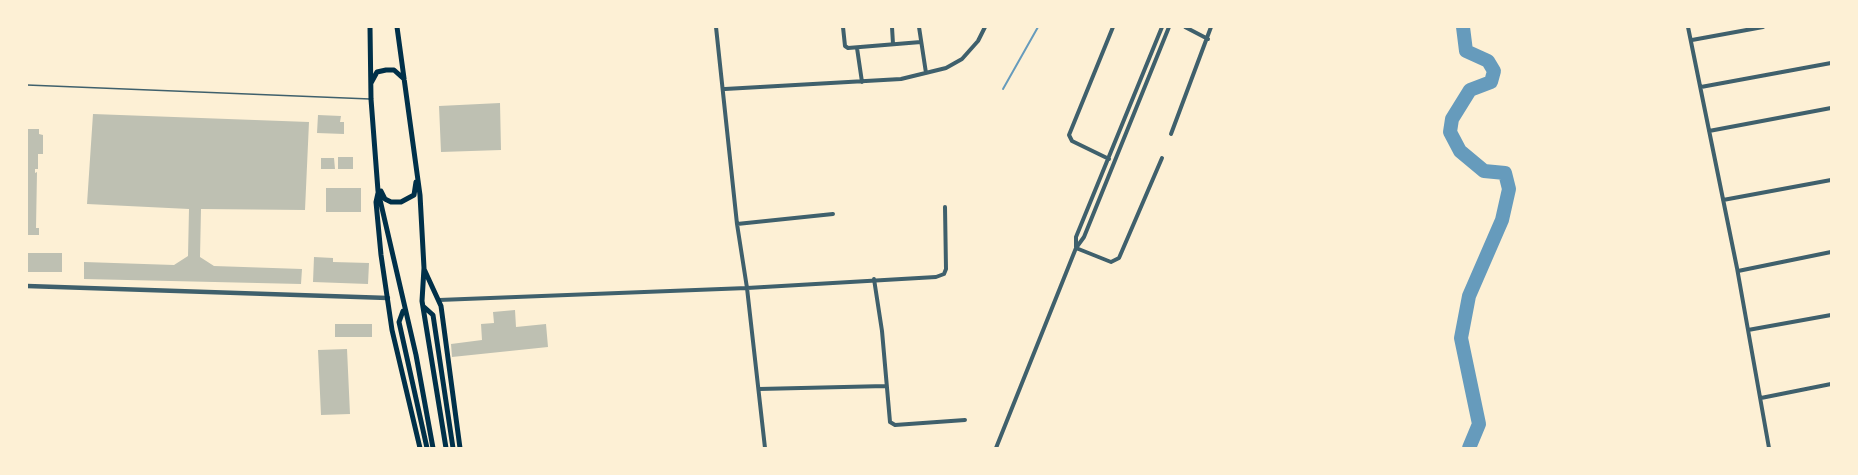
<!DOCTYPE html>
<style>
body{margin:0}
#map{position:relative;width:1858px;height:475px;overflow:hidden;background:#fdf0d5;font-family:"Source Sans 3",sans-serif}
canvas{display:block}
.frame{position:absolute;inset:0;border:28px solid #fdf0d5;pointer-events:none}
</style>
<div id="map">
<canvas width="1858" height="475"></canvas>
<div class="frame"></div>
</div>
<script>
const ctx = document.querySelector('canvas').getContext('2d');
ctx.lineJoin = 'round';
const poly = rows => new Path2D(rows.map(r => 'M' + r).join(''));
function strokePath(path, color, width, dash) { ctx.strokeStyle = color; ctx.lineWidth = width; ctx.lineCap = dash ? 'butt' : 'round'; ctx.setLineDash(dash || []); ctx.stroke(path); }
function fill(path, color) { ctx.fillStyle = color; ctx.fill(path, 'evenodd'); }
strokePath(poly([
 [1003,89,1038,27]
]), '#669bbc', 2);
strokePath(poly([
 [1463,27,1466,51,1488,61,1494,71,1491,82,1470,90,1452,119,1450,132,1460,151,1484,171,1505,173,1509,189,1502,220,1469,296,1461,338,1479,424,1469,448]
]), '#669bbc', 14);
fill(poly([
 [500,103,501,150,441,152,439,106],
 [93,114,309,122,305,210,201,209,200,257,214,266,302,269,301,284,84,279,84,262,174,265,188,256,189,209,87,204],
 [318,115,341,116,340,122,344,122,344,134,317,133],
 [27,129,39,129,39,134,43,135,43,154,38,154,38,169,35,169,35,173,37,172,36,228,39,228,39,235,27,235],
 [338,157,353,157,353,169,338,169],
 [321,158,334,158,335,169,321,169],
 [326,188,361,188,361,212,326,212],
 [27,253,62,253,62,272,27,272],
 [314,257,333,258,333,262,369,263,368,284,313,282],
 [515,310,516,327,546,324,548,347,452,357,451,344,482,340,481,324,494,323,493,312],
 [335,324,372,324,372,337,335,337],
 [347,349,350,414,321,415,318,350]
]), '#bec0b2');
strokePath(poly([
 [27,85,370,99]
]), '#3f606c', 1.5);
strokePath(poly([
 [716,27,737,224,747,288,765,448],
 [843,27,845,46,848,48,921,42],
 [892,27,893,44],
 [919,27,926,73],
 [1185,27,1208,39],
 [1688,27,1737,268,1769,448],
 [1692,40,1763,27],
 [857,48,862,82],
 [1701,87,1831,63],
 [725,89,901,79,946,68,962,59,978,41,985,27],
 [1709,131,1831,108],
 [1171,134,1211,27],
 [1109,159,1072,141,1069,135,1113,27],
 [1723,200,1831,180],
 [737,224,833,214],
 [1076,247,1076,237,1162,27],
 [1076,248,1111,262,1119,258,1162,158],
 [1738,271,1831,252],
 [874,279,882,331,890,422,895,425,965,420],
 [439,300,747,288,936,277,944,274,946,269,945,207],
 [1748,330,1831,315],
 [759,389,886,386],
 [1761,398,1831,384],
 [996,448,1076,248,1084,237,1169,27]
]), '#3f606c', 4);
strokePath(poly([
 [27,286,388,298]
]), '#3f606c', 4.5);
strokePath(poly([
 [370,27,371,99,378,191,416,355,433,448],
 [397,27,420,195,424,268,422,301,446,448],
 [371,83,377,72,386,70,394,70,404,79],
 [381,191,385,199,391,202,401,202,414,195,416,182],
 [378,193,376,202,381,255,392,330,420,448],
 [424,269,441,306,460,448],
 [424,307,433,315,453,448],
 [403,311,399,322,427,448]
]), '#003049', 5);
</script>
